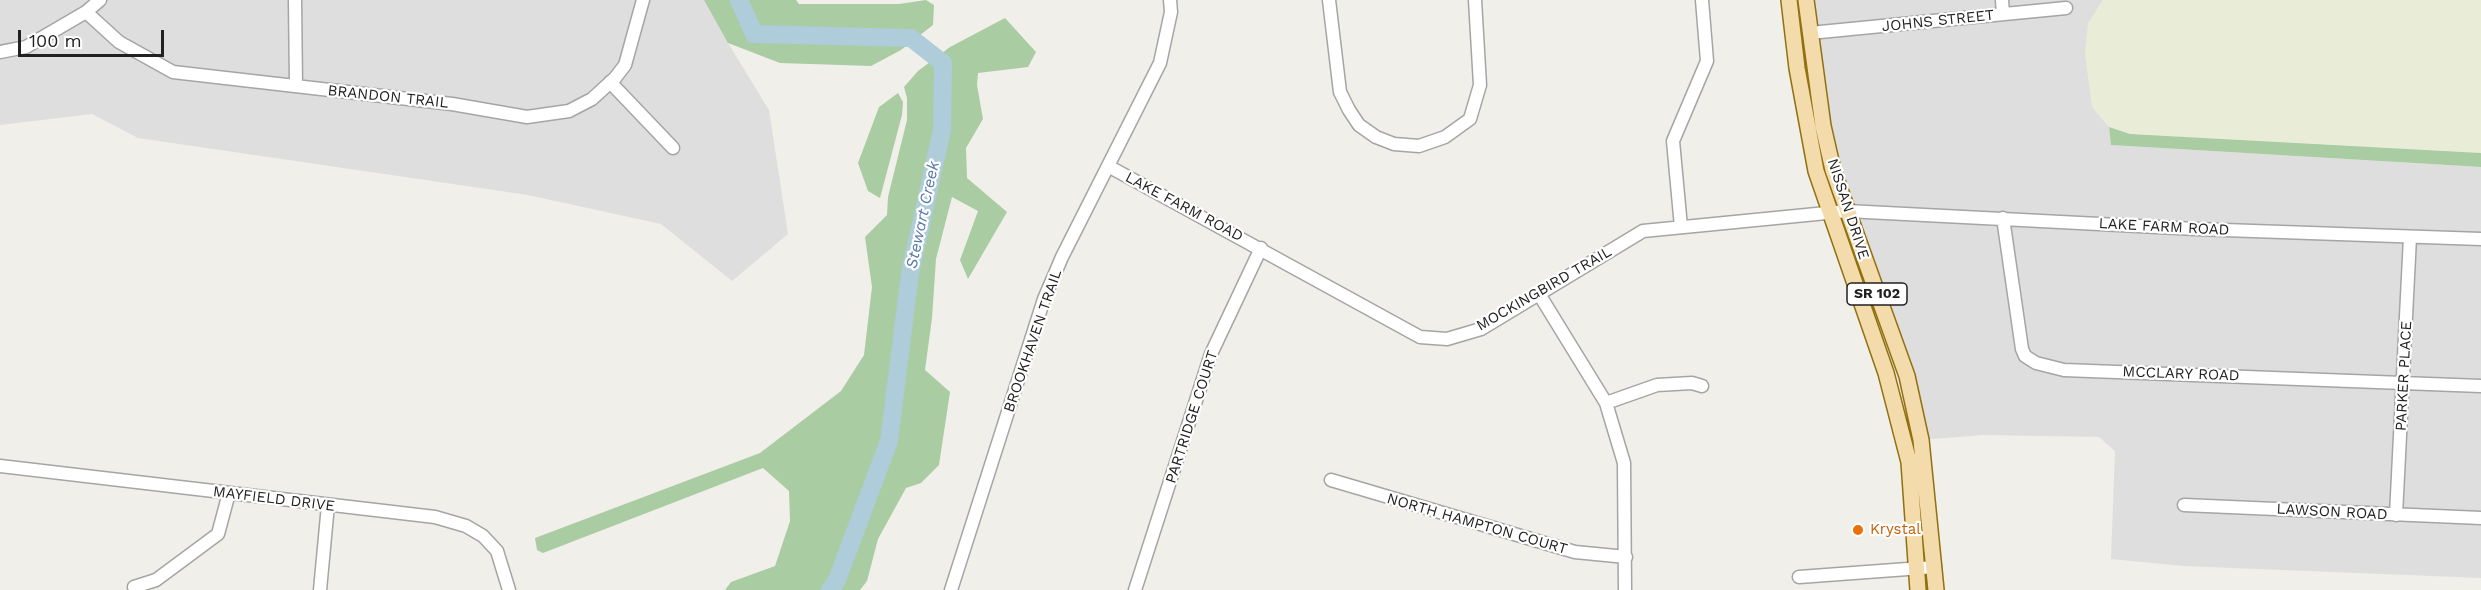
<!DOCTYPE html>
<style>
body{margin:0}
#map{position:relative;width:2481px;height:590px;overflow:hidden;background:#f1efe9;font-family:"Work Sans",sans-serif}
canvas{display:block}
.scale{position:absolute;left:18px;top:30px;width:146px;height:27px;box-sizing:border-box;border:3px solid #212121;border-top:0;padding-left:8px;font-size:18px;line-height:21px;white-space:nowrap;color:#212121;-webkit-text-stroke:4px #fff;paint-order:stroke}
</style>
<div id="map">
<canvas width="2481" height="590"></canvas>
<div class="scale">100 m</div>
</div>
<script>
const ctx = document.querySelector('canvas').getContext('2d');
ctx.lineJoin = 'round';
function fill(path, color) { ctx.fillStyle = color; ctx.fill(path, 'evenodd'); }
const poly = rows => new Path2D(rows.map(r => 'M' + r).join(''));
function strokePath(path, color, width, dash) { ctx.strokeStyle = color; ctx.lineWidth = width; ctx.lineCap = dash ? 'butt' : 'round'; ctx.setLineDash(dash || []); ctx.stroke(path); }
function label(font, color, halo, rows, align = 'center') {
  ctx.font = font + ' "Work Sans",sans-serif'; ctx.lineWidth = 4.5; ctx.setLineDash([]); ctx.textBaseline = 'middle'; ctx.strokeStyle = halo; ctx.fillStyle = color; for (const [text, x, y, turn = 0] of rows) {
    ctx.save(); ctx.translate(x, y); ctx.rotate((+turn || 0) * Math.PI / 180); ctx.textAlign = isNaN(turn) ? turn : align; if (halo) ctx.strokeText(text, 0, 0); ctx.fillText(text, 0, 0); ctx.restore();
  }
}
fill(poly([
 [0,0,738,0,728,43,769,110,788,234,732,281,661,224,528,195,138,138,92,114,0,125],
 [1806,0,2103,0,2088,24,2092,106,2109,127,2111,145,2481,167,2481,578,2183,566,2111,559,2115,451,2099,437,1983,435,1921,440,1847,211]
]), '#dfdede');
fill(poly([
 [2103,0,2481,0,2481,153,2130,134,2109,127,2092,107,2085,54,2088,24]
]), '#e9edd7');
fill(poly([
 [704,0,796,0,799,4,899,4,926,0,934,5,933,25,901,50,871,66,780,63,728,43],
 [1005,18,1036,52,1028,67,978,73,977,85,983,119,966,148,967,178,1007,212,968,279,960,260,978,211,952,197,936,259,932,318,925,370,950,392,939,465,921,483,906,488,878,539,867,581,860,590,725,590,731,582,775,566,790,521,789,491,763,468,543,553,537,550,535,538,760,453,841,391,864,355,872,287,865,237,887,215,888,197,907,120,907,98,904,87,918,71,950,47],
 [898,93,903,102,902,115,880,198,868,191,858,163,879,107],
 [2109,127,2130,134,2481,153,2481,167,2111,145]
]), '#aacca2');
strokePath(poly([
 [739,0,754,34,911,38,943,63,942,130,910,273,889,441,837,580,830,590]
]), '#aeccda', 18);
const minor = poly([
 [295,0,296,86],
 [1329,0,1340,92,1349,110,1359,125,1376,137,1394,144,1419,146,1445,137,1470,119,1480,85,1475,0],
 [2002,0,2003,14],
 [86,12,119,42,173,72,452,104,527,117,569,111,592,99,615,78,625,65,643,0],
 [1810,33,2066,8],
 [0,52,26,47,86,12,100,0],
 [610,82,673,148],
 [1108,166,1420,337,1447,339,1481,329,1643,231,1847,211,2196,229,2481,239],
 [2003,218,2022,349,2025,356,2036,363,2064,370,2481,386],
 [1681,227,1673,141,1707,61,1702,0],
 [1539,294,1606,403,1624,463,1625,590],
 [1606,403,1657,385,1692,383,1702,386],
 [0,466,435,517,466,526,483,536,497,551,509,590],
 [1331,480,1575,552,1626,557],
 [2184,505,2481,518],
 [2396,515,2410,237],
 [1799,577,1935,567],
 [134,587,156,580,218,534,229,493],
 [320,590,328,505],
 [951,590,1044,299,1062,257,1160,63,1171,12,1170,0],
 [1135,590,1211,354,1261,248]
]);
const major = poly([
 [1789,0,1797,68,1816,171,1886,373,1909,462,1918,590],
 [1806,0,1823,126,1833,170,1907,376,1921,440,1936,590]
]);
strokePath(minor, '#a5a5a5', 15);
strokePath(major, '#90700f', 18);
strokePath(minor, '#fff', 12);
strokePath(major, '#f4dbab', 15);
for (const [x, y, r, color] of [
 [1858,530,6,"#e8710a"]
]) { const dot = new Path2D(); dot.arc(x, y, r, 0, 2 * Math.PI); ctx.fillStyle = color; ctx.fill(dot); strokePath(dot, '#fff', 2); }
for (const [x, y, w] of [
 [1877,294,60]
]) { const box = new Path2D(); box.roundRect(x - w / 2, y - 11, w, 22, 4.5); ctx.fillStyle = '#fff'; ctx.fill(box); strokePath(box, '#212121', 1.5); }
label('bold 14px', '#212121', null, [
 ["SR 102",1877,294]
]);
label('15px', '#212121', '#fff', [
 ["JOHNS STREET",1938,21,-6],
 ["BRANDON TRAIL",388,97,6],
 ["LAKE FARM ROAD",1184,207,28],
 ["NISSAN DRIVE",1848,209,72],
 ["LAKE FARM ROAD",2164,227,3],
 ["MOCKINGBIRD TRAIL",1544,289,-30],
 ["BROOKHAVEN TRAIL",1033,341,-71],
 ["MCCLARY ROAD",2181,374,2],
 ["PARKER PLACE",2404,376,-87],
 ["PARTRIDGE COURT",1192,417,-72],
 ["MAYFIELD DRIVE",274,499,7],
 ["LAWSON ROAD",2332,512,3],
 ["NORTH HAMPTON COURT",1477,524,16]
]);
label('15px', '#c56008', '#fff', [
 ["Krystal",1870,530]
], 'left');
label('italic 16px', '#5678a9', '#fff', [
 ["Stewart Creek",923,215,-78]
]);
</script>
